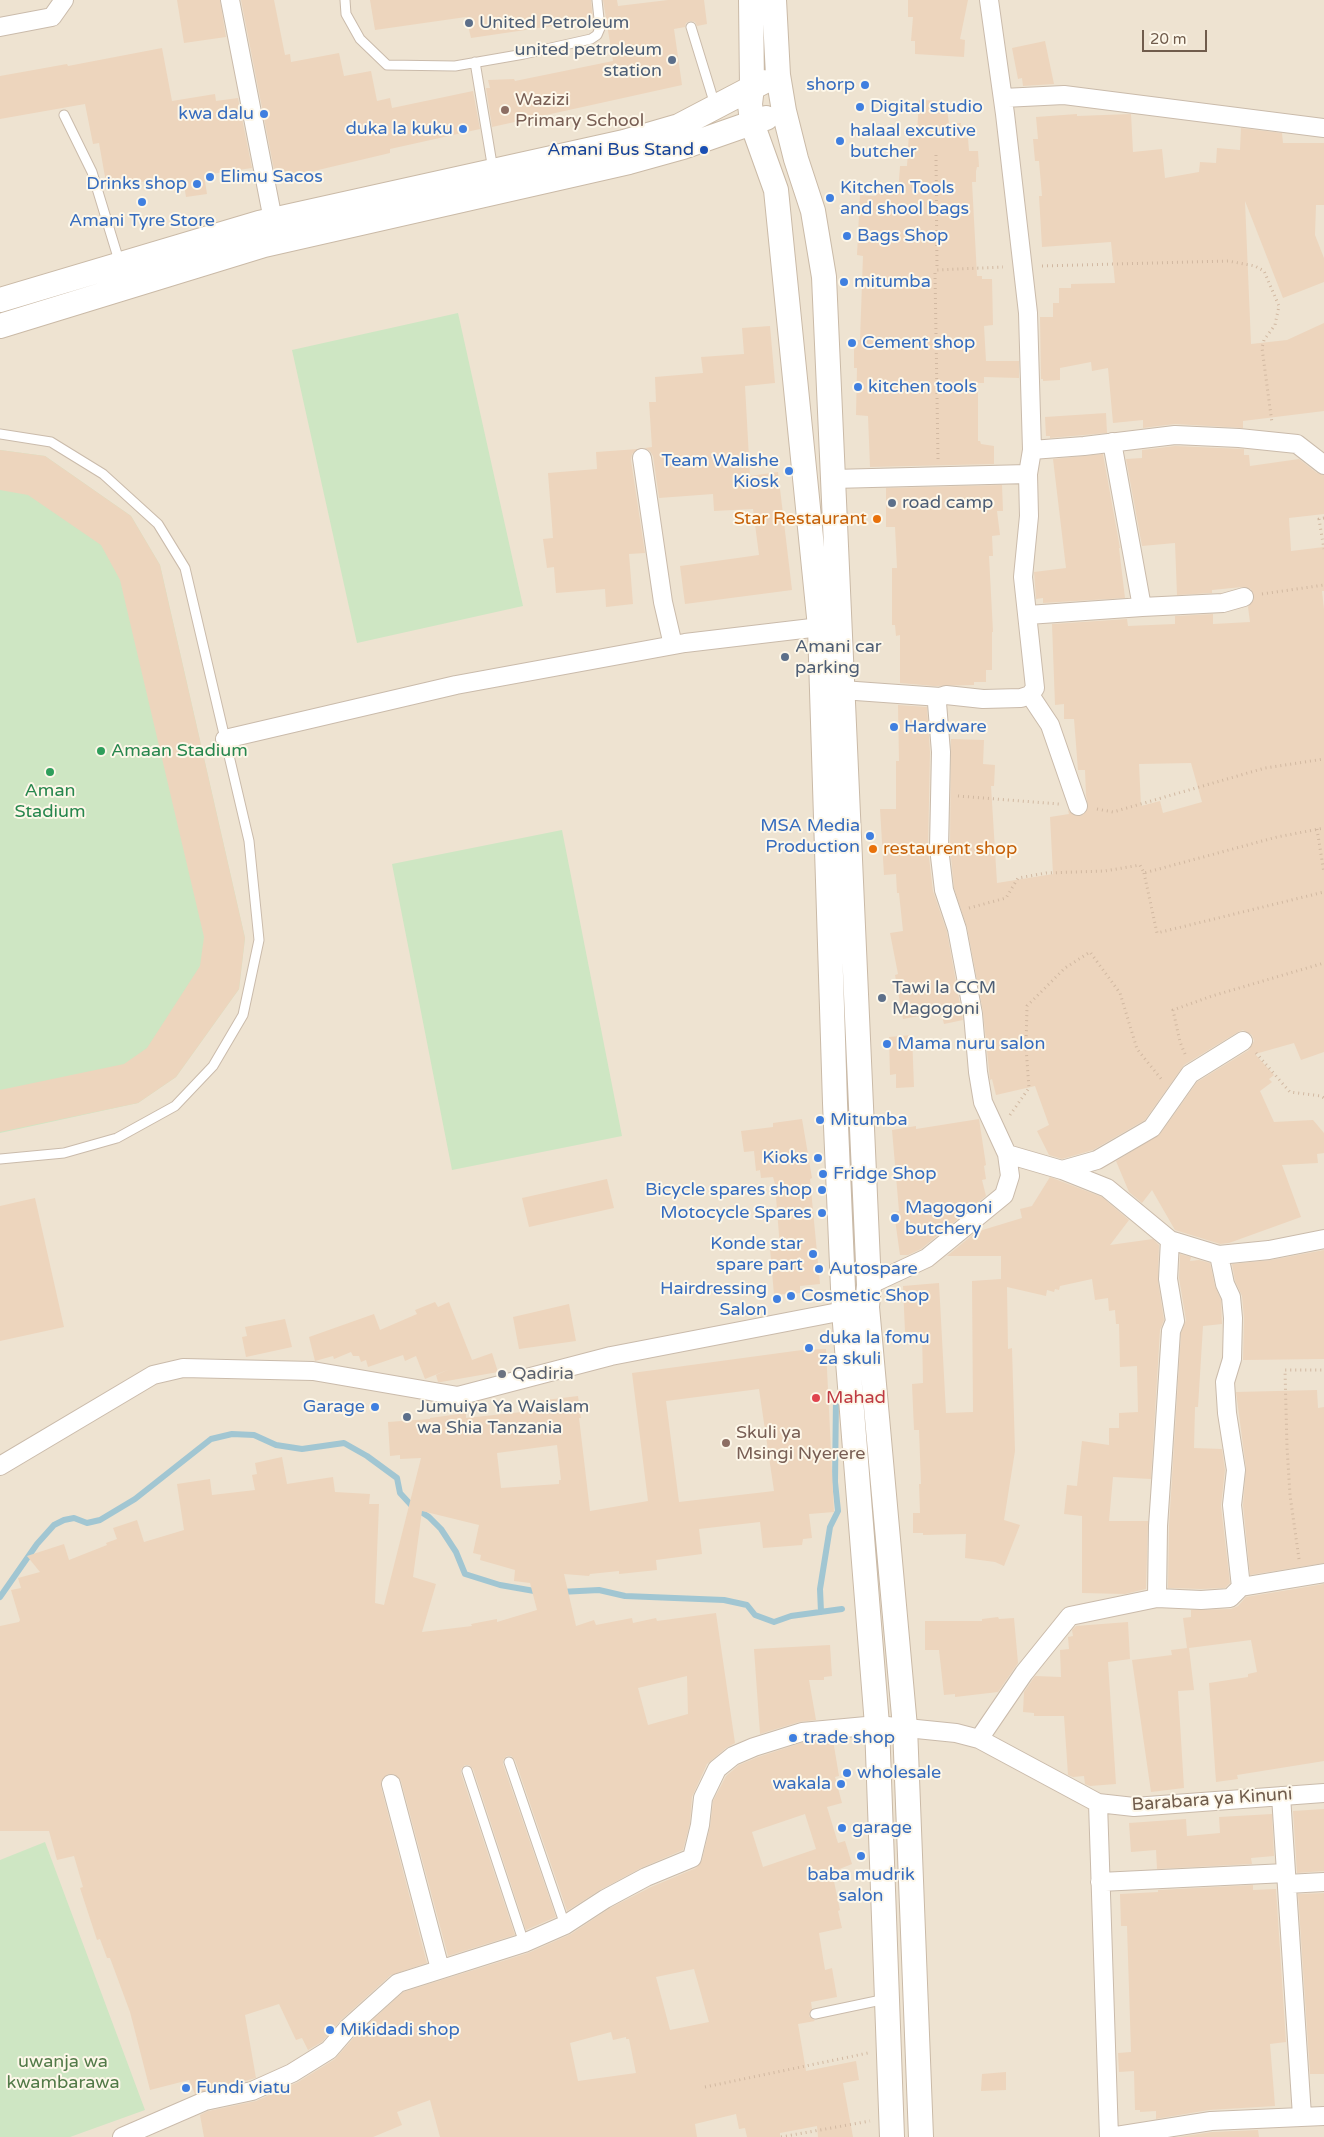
<!DOCTYPE html>
<style>
body{margin:0}
#map{position:relative;width:1324px;height:2137px;overflow:hidden;background:#faf3e3;font-family:"Varela Round",sans-serif}
canvas{display:block}
.scale{position:absolute;left:1142px;top:30px;width:65px;height:22px;box-sizing:border-box;border:2px solid #705c4c;border-top:0;padding-left:6px;font-size:15px;line-height:18px;white-space:nowrap;color:#705c4c;-webkit-text-stroke:4px #fdf7e9;paint-order:stroke}
</style>
<div id="map">
<canvas width="1324" height="2137"></canvas>
<div class="scale">20 m</div>
</div>
<script>
const ctx = document.querySelector('canvas').getContext('2d');
ctx.lineJoin = 'round';
function fill(path, color) { ctx.fillStyle = color; ctx.fill(path, 'evenodd'); }
const poly = rows => new Path2D(rows.map(r => 'M' + r).join(''));
function strokePath(path, color, width, dash) { ctx.strokeStyle = color; ctx.lineWidth = width; ctx.lineCap = dash ? 'butt' : 'round'; ctx.setLineDash(dash || []); ctx.stroke(path); }
function label(font, color, halo, rows, align = 'center') {
  ctx.font = font + ' "Varela Round",sans-serif'; ctx.lineWidth = 4; ctx.setLineDash([]); ctx.textBaseline = 'middle'; ctx.strokeStyle = halo; ctx.fillStyle = color; for (const [text, x, y, turn = 0] of rows) {
    ctx.save(); ctx.translate(x, y); ctx.rotate((+turn || 0) * Math.PI / 180); ctx.textAlign = isNaN(turn) ? turn : align; if (halo) ctx.strokeText(text, 0, 0); ctx.fillText(text, 0, 0); ctx.restore();
  }
}
fill(poly([
 [0,0,1324,0,1324,2137,0,2137]
]), '#eee3d1');
fill(poly([
 [458,313,523,606,357,643,292,350],
 [0,450,45,456,131,516,160,565,245,938,239,989,176,1077,138,1103,0,1133],
 [562,830,622,1136,452,1170,392,864],
 [45,1842,145,2110,70,2137,0,2137,0,1860]
]), '#cee6c3');
strokePath(poly([
 [560,1592,599,1590,625,1596,724,1600,747,1605,755,1615,774,1622,791,1616,842,1609],
 [0,1597,37,1544,54,1525,64,1520,74,1518,87,1523,100,1520,135,1499,211,1439,232,1434,254,1435,276,1445,302,1449,344,1443,367,1456,397,1478,400,1493,412,1506,429,1517,441,1529,456,1552,465,1574,500,1585,540,1592],
 [821,1612,820,1589,830,1527,838,1511,835,1482,836,1398]
]), '#a1c6d2', 6);
fill(poly([
 [177,0,220,0,226,37,184,43],
 [241,0,274,0,285,55,290,54,291,62,339,53,344,76,371,71,377,101,390,98,392,108,473,91,480,129,390,149,390,153,276,180],
 [370,0,591,0,593,20,471,38,466,17,375,30],
 [603,0,617,0,618,6,668,0,704,0,707,24,697,26,695,22,690,21,686,23,685,27,674,29,682,85,492,127,486,88,490,88,488,80,514,79,515,81,613,61],
 [908,0,968,0,960,39,965,40,964,57,915,54,915,41,911,41,913,17,908,17],
 [1045,41,1054,84,1023,86,1022,78,1018,79,1012,48],
 [162,48,172,101,215,94,216,101,238,98,252,168,204,175,207,194,186,197,183,178,158,183,157,179,107,188,99,143,93,144,85,104,0,119,0,76,67,64,68,66],
 [919,100,946,101,949,124,961,123,960,138,968,138,969,151,978,151,979,167,977,167,976,171,976,182,972,182,977,276,982,276,982,279,992,279,993,325,984,326,986,361,1019,361,1019,378,984,377,984,383,978,383,978,441,980,441,981,444,994,446,994,464,870,467,868,416,856,415,857,368,854,368,854,340,860,340,863,256,857,255,860,195,876,196,876,193,898,194,900,166,907,166,909,133,917,133],
 [1077,114,1077,116,1131,114,1133,152,1162,149,1165,178,1199,172,1200,162,1216,163,1217,148,1240,150,1241,128,1282,133,1283,143,1324,143,1324,205,1316,205,1315,235,1324,258,1324,282,1283,298,1245,201,1251,344,1287,340,1324,323,1324,411,1243,421,1243,428,1175,424,1143,428,1143,420,1113,423,1108,368,1092,371,1091,362,1060,368,1060,380,1043,381,1043,379,1041,379,1040,317,1053,317,1053,303,1059,303,1059,288,1071,288,1071,284,1115,283,1111,242,1042,247,1039,196,1042,196,1039,161,1035,161,1033,139,1038,139,1036,117],
 [770,326,775,383,745,386,750,476,778,472,792,590,685,604,680,566,759,555,753,509,714,511,713,494,659,498,653,456,650,451,645,448,652,447,649,402,656,402,655,377,703,373,701,357,744,354,742,328],
 [1106,413,1107,433,1050,438,1050,436,1046,436,1045,417],
 [1175,446,1244,449,1244,455,1249,455,1250,466,1299,459,1317,473,1324,475,1324,514,1289,518,1291,551,1324,547,1324,591,1322,591,1324,609,1324,1052,1301,1060,1294,1043,1255,1054,1274,1075,1269,1079,1272,1082,1260,1091,1274,1122,1313,1120,1324,1133,1324,1153,1317,1154,1318,1163,1282,1165,1301,1217,1229,1243,1220,1244,1175,1230,1152,1190,1142,1203,1129,1192,1116,1161,1160,1134,1197,1082,1249,1050,1254,1041,1252,1035,1243,1030,1238,1032,1184,1065,1145,1120,1093,1150,1062,1159,1049,1155,1037,1131,1049,1125,1035,1086,996,1095,992,1079,990,1080,983,1012,967,927,954,888,950,847,951,739,984,740,983,764,995,765,994,786,991,786,997,883,1053,874,1050,817,1069,814,1068,810,1076,816,1081,816,1088,808,1086,795,1085,770,1078,770,1074,719,1064,719,1064,704,1055,705,1052,624,1127,619,1128,626,1175,624,1175,616,1213,614,1213,624,1250,622,1248,607,1254,599,1251,589,1242,587,1212,590,1212,593,1177,595,1175,543,1142,546,1126,459,1142,458,1142,450],
 [1191,763,1202,802,1163,813,1160,801,1141,806,1139,764],
 [638,449,632,454,631,460,645,553,629,554,633,604,606,607,605,589,556,593,554,567,547,568,543,539,553,538,548,473,597,469,596,452],
 [0,450,45,456,131,516,160,565,245,938,239,989,176,1077,138,1103,0,1132,0,1090,124,1064,147,1048,200,966,204,937,120,580,101,545,28,495,0,490],
 [1103,454,1120,548,1119,548,1125,598,1043,603,1043,598,1036,599,1034,572,1066,568,1053,459],
 [1002,485,1003,511,997,511,1000,535,992,536,993,556,989,556,993,632,992,632,992,670,986,670,986,682,974,682,974,685,934,686,900,683,900,635,896,636,895,625,892,625,892,568,897,568,895,527,886,527,886,488],
 [898,705,927,707,930,752,928,849,933,891,947,932,963,1020,944,1024,941,1012,903,1019,895,975,898,974,890,933,903,931,899,893,897,893,896,874,884,875,880,809,896,809,896,761,899,761],
 [912,1035,914,1087,896,1088,896,1074,890,1075,889,1037],
 [802,1119,812,1178,810,1179,820,1284,800,1286,800,1293,774,1295,770,1248,780,1248,775,1184,773,1177,761,1178,760,1170,756,1171,754,1151,744,1152,741,1131,773,1127,773,1123],
 [979,1119,986,1165,984,1166,986,1179,982,1180,986,1196,921,1249,908,1255,900,1255,894,1212,899,1211,892,1130,916,1126,916,1129],
 [1050,1177,1102,1197,1129,1220,1110,1245,1153,1239,1159,1245,1158,1281,1164,1320,1160,1330,1151,1479,1113,1477,1109,1521,1148,1521,1146,1589,1125,1594,1082,1593,1082,1516,1064,1514,1067,1485,1077,1486,1082,1441,1109,1445,1109,1428,1119,1428,1119,1413,1138,1412,1137,1366,1120,1367,1119,1324,1116,1324,1115,1310,1109,1311,1108,1298,1095,1300,1092,1279,1060,1286,1059,1290,1055,1289,1054,1292,1047,1290,1046,1296,1007,1287,1008,1349,1012,1348,1015,1451,1004,1520,1020,1525,1004,1566,995,1562,965,1558,966,1534,923,1535,923,1533,913,1533,913,1513,920,1513,919,1484,921,1484,919,1430,914,1430,912,1384,923,1383,922,1332,905,1332,903,1286,939,1283,946,1413,973,1412,972,1281,1001,1279,1001,1256,947,1256,976,1232,1022,1218,1020,1209,1032,1206],
 [607,1179,614,1208,529,1227,522,1198],
 [35,1198,64,1327,0,1341,0,1206],
 [1324,1250,1324,1359,1243,1360,1244,1318,1242,1296,1235,1281,1232,1264,1271,1260],
 [1180,1254,1191,1257,1190,1261,1199,1260,1210,1263,1215,1286,1221,1300,1222,1324,1203,1326,1198,1407,1195,1407,1194,1448,1222,1449,1225,1470,1221,1506,1230,1583,1225,1588,1201,1589,1168,1588,1169,1526,1181,1333,1186,1320,1179,1278],
 [435,1302,438,1307,449,1302,472,1360,492,1353,498,1372,441,1382,438,1382,436,1375,450,1369,425,1379,416,1356,405,1361,403,1355,368,1367,366,1360,361,1362,359,1356,353,1356,351,1352,334,1359,333,1356,315,1361,309,1337,374,1314,380,1330,417,1314,415,1310],
 [569,1304,576,1341,519,1349,513,1317],
 [285,1319,292,1347,246,1357,242,1337,247,1336,245,1327],
 [826,1349,834,1512,809,1514,812,1538,803,1539,802,1545,763,1548,760,1522,699,1529,702,1554,656,1560,657,1570,619,1574,619,1571,590,1574,589,1576,564,1574,576,1626,594,1620,596,1625,632,1618,633,1623,656,1618,657,1621,716,1613,735,1743,726,1748,707,1764,692,1797,690,1823,683,1850,641,1868,600,1890,567,1911,515,1760,511,1756,507,1756,503,1760,503,1764,556,1917,526,1930,473,1769,469,1765,465,1765,461,1769,461,1773,515,1935,448,1956,401,1781,394,1774,388,1774,381,1781,381,1787,427,1963,391,1975,341,2020,322,2042,308,2050,302,2038,296,2040,279,2004,245,2015,256,2078,195,2094,189,2080,150,2090,130,2012,110,1958,107,1958,100,1939,97,1940,80,1888,83,1887,74,1856,57,1860,49,1831,0,1831,0,1626,19,1622,20,1620,11,1590,21,1588,18,1578,40,1572,27,1556,64,1544,69,1560,107,1545,106,1543,117,1539,113,1528,137,1520,144,1542,184,1530,177,1484,210,1479,212,1495,255,1490,252,1475,257,1474,255,1463,282,1457,287,1484,333,1477,335,1492,370,1494,369,1504,379,1504,375,1603,384,1605,421,1458,400,1459,400,1455,390,1456,388,1422,430,1419,430,1418,466,1413,466,1418,531,1411,529,1402,578,1396,581,1418,579,1418,590,1511,648,1501,632,1373,802,1350],
 [759,1389,774,1491,679,1502,666,1401],
 [557,1445,561,1480,559,1480,559,1484,501,1488,497,1453],
 [422,1511,479,1525,473,1553,481,1555,480,1560,515,1570,514,1581,530,1583,537,1610,497,1622,497,1619,471,1624,472,1626,422,1632,436,1584,413,1577],
 [687,1676,688,1714,648,1725,638,1688],
 [1317,1390,1318,1408,1324,1407,1324,1563,1250,1575,1243,1505,1246,1468,1236,1392],
 [1324,1584,1324,1761,1237,1775,1238,1779,1216,1782,1209,1683,1248,1677,1248,1674,1257,1672,1251,1640,1189,1648,1194,1690,1178,1691,1184,1788,1151,1792,1132,1660,1172,1655,1171,1650,1187,1648,1183,1618,1191,1617,1191,1610,1231,1609,1238,1606,1246,1597],
 [998,1617,999,1619,1014,1618,1018,1663,998,1692,955,1697,955,1694,944,1695,939,1650,925,1650,925,1621,982,1621,982,1619],
 [1128,1622,1130,1659,1108,1662,1116,1784,1090,1786,1085,1784,1084,1776,1073,1777,1068,1775,1064,1716,1034,1716,1034,1713,1023,1712,1024,1692,1035,1676,1061,1677,1060,1650,1069,1649,1068,1637,1073,1636,1072,1630,1076,1626],
 [830,1645,832,1676,824,1677,824,1680,809,1680,816,1720,799,1722,760,1734,754,1649],
 [833,1740,839,1776,835,1777,842,1803,827,1807,838,1843,845,1841,852,1864,832,1872,840,1910,838,1911,842,1928,819,1933,825,1970,832,1968,837,1997,811,2002,812,2009,809,2016,815,2021,798,2024,806,2071,856,2061,859,2080,843,2083,853,2137,818,2137,817,2126,780,2133,780,2137,747,2137,745,2128,739,2129,736,2114,695,2124,697,2137,440,2137,430,2100,397,2112,402,2125,373,2137,204,2137,200,2115,208,2111,256,2101,298,2082,335,2059,356,2035,403,1992,528,1953,571,1934,610,1908,651,1887,696,1868,702,1860,710,1827,713,1801,726,1776,739,1765,758,1757,804,1742],
 [805,1814,816,1849,763,1867,752,1832],
 [694,1969,709,2022,670,2030,656,1977],
 [611,2032,613,2040,626,2037,626,2039,629,2039,636,2073,578,2081,570,2043],
 [1324,1809,1324,1871,1297,1873,1293,1811],
 [1272,1814,1274,1856,1251,1858,1252,1864,1157,1869,1156,1850,1131,1852,1129,1823,1186,1819,1187,1836,1220,1833,1219,1817],
 [1253,1885,1253,1890,1276,1889,1286,2042,1270,2044,1275,2106,1209,2110,1156,2119,1156,2111,1140,2112,1140,2110,1135,2110,1134,2071,1119,2072,1118,2053,1131,2052,1127,1926,1121,1926,1120,1894,1158,1892,1158,1890],
 [1324,1893,1324,2074,1310,2074,1298,1894],
 [1006,2072,1006,2090,981,2091,982,2074],
 [1258,2130,1259,2137,1178,2137,1212,2132]
]), '#edd5bd');
const lane = poly([
 [345,0,346,14,360,39,387,65,455,66,524,54,591,39,597,35,600,28,597,0],
 [691,27,715,105],
 [475,62,493,170],
 [64,115,92,172,120,264],
 [0,434,51,442,103,474,158,524,185,568,249,841,259,940,243,1015,213,1066,175,1106,117,1138,64,1153,0,1159],
 [509,1762,565,1925],
 [467,1771,524,1943],
 [815,2014,886,1999]
]);
const street = poly([
 [230,0,273,220],
 [0,27,52,17,64,0],
 [1003,98,1064,95,1324,128],
 [1112,442,1142,607,1223,603,1244,597],
 [1032,450,1084,446,1175,435,1239,438,1297,444,1324,465],
 [642,458,663,602,673,645],
 [833,479,1028,474,1032,450,1028,313,1005,114,989,0],
 [1028,615,1142,607],
 [842,690,940,697],
 [1030,695,1050,725,1078,806],
 [225,739,456,685,685,643,820,627],
 [1007,1154,1062,1170,1097,1160,1152,1128,1190,1074,1243,1041],
 [1062,1170,1107,1188,1170,1240,1219,1255,1269,1250,1324,1239],
 [1219,1255,1225,1284,1231,1297,1233,1318,1232,1359,1225,1382,1227,1413,1236,1470,1232,1505,1241,1587],
 [869,1285,927,1258,1004,1195,1010,1176,1007,1154,983,1102,978,1072,973,1014,957,929,944,890,939,848,941,752,937,703,940,697,946,695,983,699,1021,698,1030,695,1035,688,1023,577,1029,516,1028,474],
 [0,1466,153,1375,183,1368,313,1371,458,1396,611,1356,854,1309],
 [1157,1598,1158,1526,1163,1453,1171,1331,1175,1321,1168,1279,1170,1240],
 [979,1739,1024,1673,1070,1616,1157,1598,1201,1600,1230,1598,1241,1587,1324,1573],
 [391,1784,440,1969],
 [1281,1796,1302,2116],
 [1098,1803,1109,2137],
 [1100,1882,1286,1873],
 [1287,1884,1324,1882],
 [122,2137,205,2101,252,2091,292,2073,329,2050,348,2028,398,1983,524,1943,565,1925,605,1899,646,1877,692,1858,700,1825,703,1798,717,1769,733,1756,754,1747,802,1732,877,1725,956,1733,979,1739,1098,1803,1134,1807,1324,1793],
 [1110,2137,1211,2121,1324,2116]
]);
const secondary = poly([
 [751,0,752,87,750,104,752,123,776,190,820,627,835,1103,844,1311,877,1725,892,2137],
 [774,0,778,75,784,111,796,159,813,211,824,277,869,1285,867,1307,905,1727,921,2137],
 [0,300,259,223,624,142,679,126,763,82],
 [0,326,264,245,629,162,683,147,766,118]
]);
strokePath(lane, '#cabbab', 11);
strokePath(street, '#cabbab', 20);
strokePath(secondary, '#cabaa7', 26);
strokePath(poly([
 [936,155,937,270],
 [1042,266,1228,261,1255,266,1264,271,1279,306,1275,325,1264,340,1262,348,1272,423],
 [938,459,935,273,937,270,1003,267],
 [1324,518,1319,519,1324,549],
 [1262,594,1324,585],
 [958,796,1059,804],
 [1097,809,1113,812,1265,768,1324,759],
 [1317,829,1324,873],
 [1144,873,1157,933,1324,892],
 [969,908,1006,898,1018,878,1046,873,1105,871,1140,865,1144,873,1277,837,1324,828],
 [1256,1053,1290,1092,1321,1096,1324,1098],
 [1185,1054,1180,1042,1173,1010,1212,996,1324,963],
 [1010,1115,1029,1088,1026,1047,1027,1006,1065,968,1090,952,1120,993,1137,1049,1162,1080],
 [1299,1559,1290,1495,1287,1447,1285,1370,1324,1370],
 [705,2087,868,2053],
 [781,2137,870,2121]
]), '#d1b8a1', 3, [1, 4]);
strokePath(lane, '#fff', 9);
strokePath(street, '#fff', 18);
strokePath(secondary, '#fff', 24);
for (const [x, y, r, color] of [
 [469,23,5,"#5c6f8a"],
 [672,60,5,"#5c6f8a"],
 [865,85,5,"#3f7fe0"],
 [860,107,5,"#3f7fe0"],
 [505,110,5,"#8d6e63"],
 [264,114,5,"#3f7fe0"],
 [463,129,5,"#3f7fe0"],
 [840,141,5,"#3f7fe0"],
 [704,150,5,"#1a4fb4"],
 [210,177,5,"#3f7fe0"],
 [197,184,5,"#3f7fe0"],
 [830,198,5,"#3f7fe0"],
 [142,202,5,"#3f7fe0"],
 [847,236,5,"#3f7fe0"],
 [844,282,5,"#3f7fe0"],
 [852,343,5,"#3f7fe0"],
 [858,387,5,"#3f7fe0"],
 [789,471,5,"#3f7fe0"],
 [892,503,5,"#5c6f8a"],
 [877,519,5,"#e8710a"],
 [785,657,5,"#5c6f8a"],
 [894,727,5,"#3f7fe0"],
 [101,751,5,"#2e9e5b"],
 [50,772,5,"#2e9e5b"],
 [870,836,5,"#3f7fe0"],
 [873,849,5,"#e8710a"],
 [882,998,5,"#5c6f8a"],
 [887,1044,5,"#3f7fe0"],
 [820,1120,5,"#3f7fe0"],
 [818,1158,5,"#3f7fe0"],
 [823,1174,5,"#3f7fe0"],
 [822,1190,5,"#3f7fe0"],
 [822,1213,5,"#3f7fe0"],
 [895,1218,5,"#3f7fe0"],
 [813,1254,5,"#3f7fe0"],
 [819,1269,5,"#3f7fe0"],
 [791,1296,5,"#3f7fe0"],
 [777,1299,5,"#3f7fe0"],
 [809,1348,5,"#3f7fe0"],
 [502,1374,5,"#6b7280"],
 [816,1398,5,"#e0444e"],
 [375,1407,5,"#3f7fe0"],
 [407,1417,5,"#5c6f8a"],
 [726,1443,5,"#8d6e63"],
 [793,1738,5,"#3f7fe0"],
 [847,1773,5,"#3f7fe0"],
 [841,1784,5,"#3f7fe0"],
 [842,1828,5,"#3f7fe0"],
 [861,1856,5,"#3f7fe0"],
 [330,2030,5,"#3f7fe0"],
 [186,2088,5,"#3f7fe0"]
]) { const dot = new Path2D(); dot.arc(x, y, r, 0, 2 * Math.PI); ctx.fillStyle = color; ctx.fill(dot); strokePath(dot, '#fdf7e9', 2); }
label('18px', '#4e5e75', '#fdf7e9', [
 ["United Petroleum",479,23],
 ["united petroleum",662,50,"right"],
 ["station",662,71,"right"],
 ["road camp",902,503],
 ["Amani car",795,647],
 ["parking",795,668],
 ["Tawi la CCM",892,988],
 ["Magogoni",892,1009],
 ["Jumuiya Ya Waislam",417,1407],
 ["wa Shia Tanzania",417,1428]
], 'left');
label('18px', '#366cbe', '#fdf7e9', [
 ["shorp",855,85,"right"],
 ["Digital studio",870,107],
 ["kwa dalu",254,114,"right"],
 ["duka la kuku",453,129,"right"],
 ["halaal excutive",850,131],
 ["butcher",850,152],
 ["Elimu Sacos",220,177],
 ["Drinks shop",187,184,"right"],
 ["Kitchen Tools",840,188],
 ["and shool bags",840,209],
 ["Amani Tyre Store",142,221,"center"],
 ["Bags Shop",857,236],
 ["mitumba",854,282],
 ["Cement shop",862,343],
 ["kitchen tools",868,387],
 ["Team Walishe",779,461,"right"],
 ["Kiosk",779,482,"right"],
 ["Hardware",904,727],
 ["MSA Media",860,826,"right"],
 ["Production",860,847,"right"],
 ["Mama nuru salon",897,1044],
 ["Mitumba",830,1120],
 ["Kioks",808,1158,"right"],
 ["Fridge Shop",833,1174],
 ["Bicycle spares shop",812,1190,"right"],
 ["Magogoni",905,1208],
 ["butchery",905,1229],
 ["Motocycle Spares",812,1213,"right"],
 ["Konde star",803,1244,"right"],
 ["spare part",803,1265,"right"],
 ["Autospare",829,1269],
 ["Hairdressing",767,1289,"right"],
 ["Salon",767,1310,"right"],
 ["Cosmetic Shop",801,1296],
 ["duka la fomu",819,1338],
 ["za skuli",819,1359],
 ["Garage",365,1407,"right"],
 ["trade shop",803,1738],
 ["wholesale",857,1773],
 ["wakala",831,1784,"right"],
 ["garage",852,1828],
 ["baba mudrik",861,1875,"center"],
 ["salon",861,1896,"center"],
 ["Mikidadi shop",340,2030],
 ["Fundi viatu",196,2088]
], 'left');
label('18px', '#785e54', '#fdf7e9', [
 ["Wazizi",515,100],
 ["Primary School",515,121],
 ["Skuli ya",736,1433],
 ["Msingi Nyerere",736,1454]
], 'left');
label('18px', '#164399', '#fdf7e9', [
 ["Amani Bus Stand",694,150]
], 'right');
label('18px', '#c56008', '#fdf7e9', [
 ["Star Restaurant",867,519],
 ["restaurent shop",883,849,"left"]
], 'right');
label('18px', '#27864d', '#fdf7e9', [
 ["Amaan Stadium",111,751],
 ["Aman",50,791,"center"],
 ["Stadium",50,812,"center"]
], 'left');
label('18px', '#5b616d', '#fdf7e9', [
 ["Qadiria",512,1374]
], 'left');
label('18px', '#be3a42', '#fdf7e9', [
 ["Mahad",826,1398]
], 'left');
label('18px', '#705c4c', '#fdf7e9', [
 ["Barabara ya Kinuni",1212,1800,-4]
]);
label('18px', '#527a48', '#fdf7e9', [
 ["uwanja wa",63,2062],
 ["kwambarawa",63,2083]
]);
</script>
